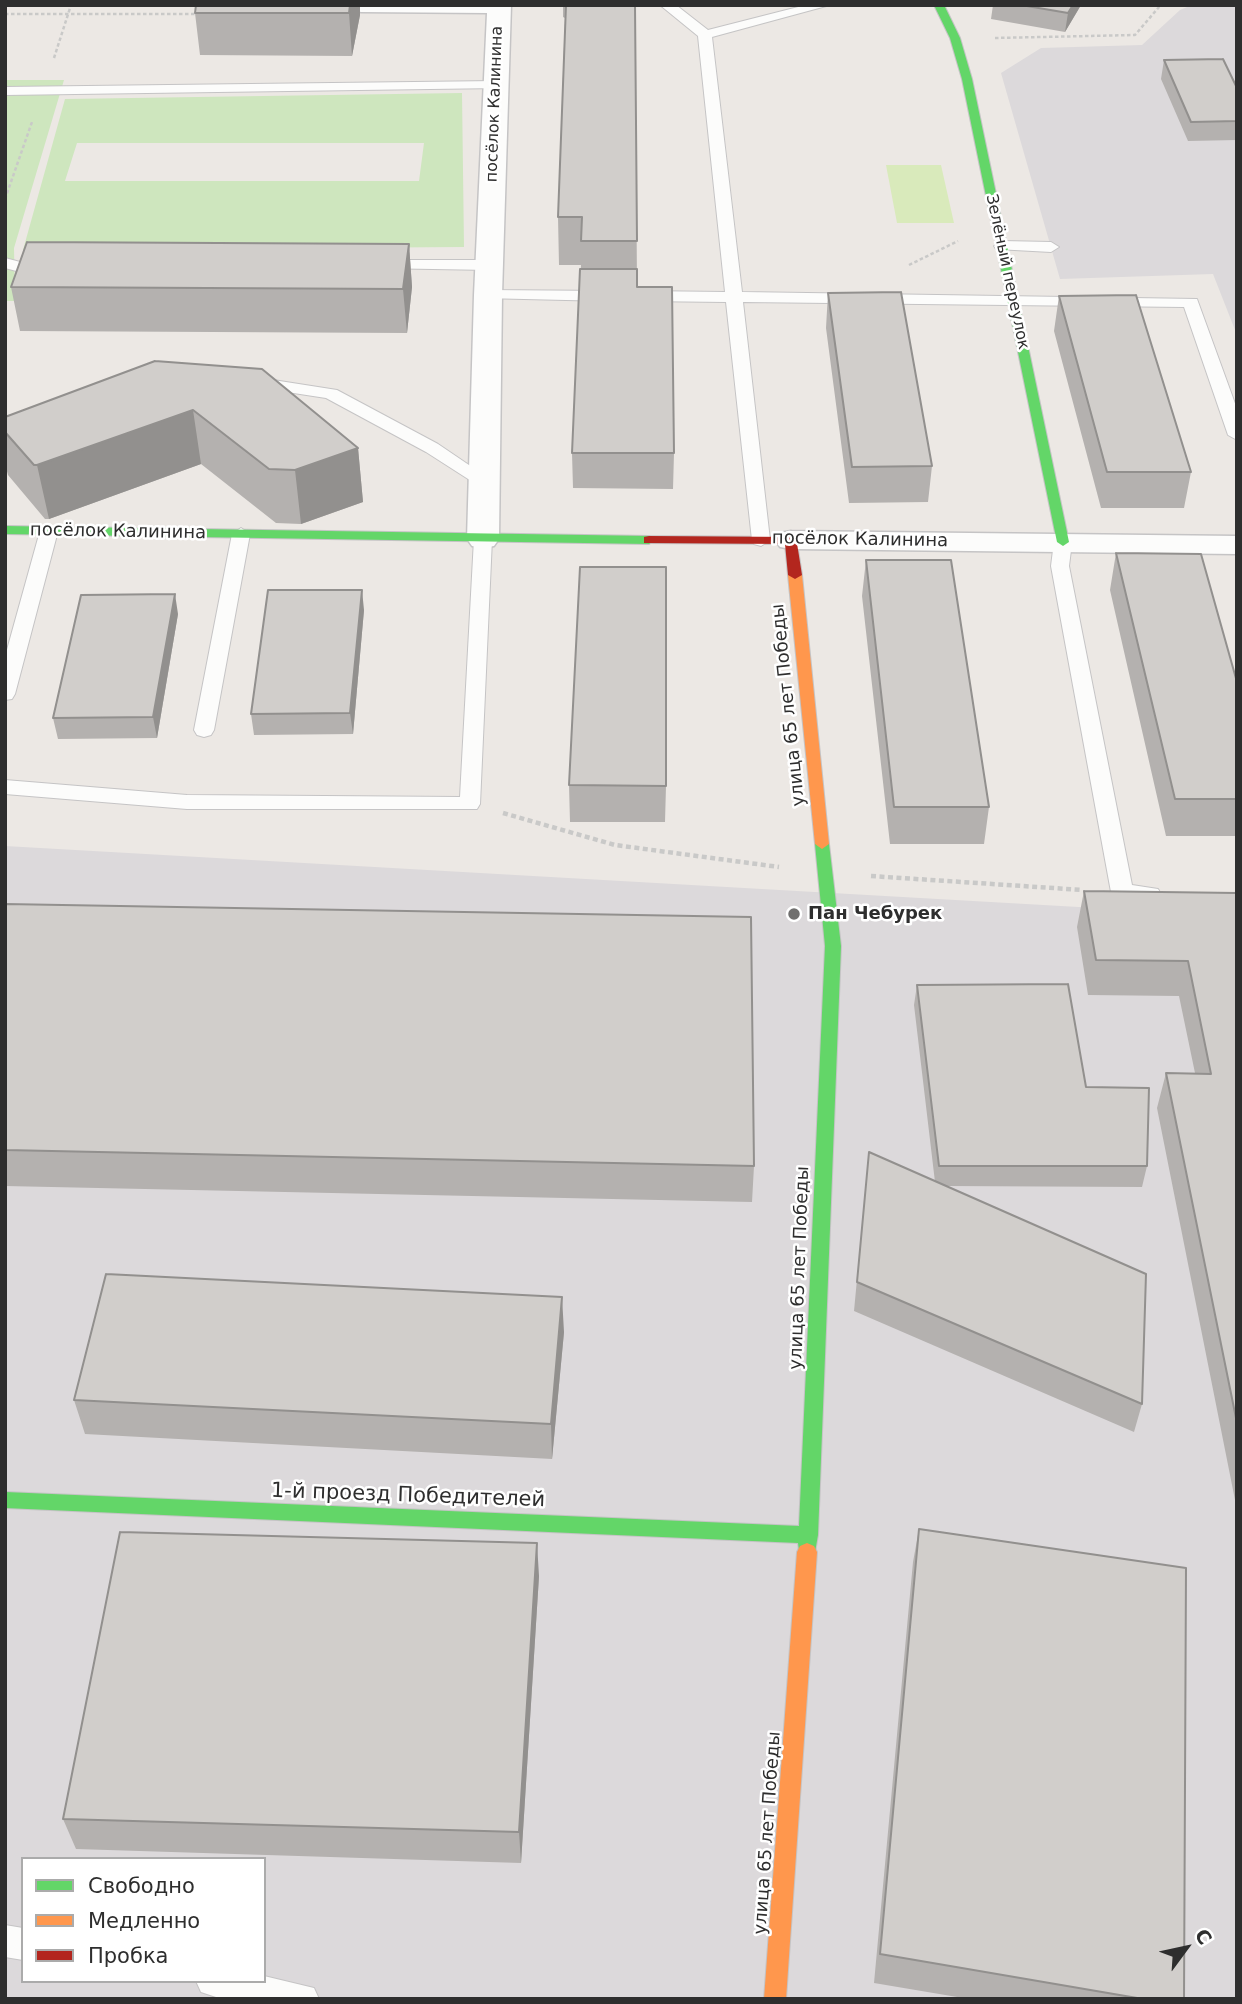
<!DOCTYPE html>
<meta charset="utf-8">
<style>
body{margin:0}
#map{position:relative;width:1242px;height:2004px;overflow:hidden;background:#ece8e4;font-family:"DejaVu Sans",sans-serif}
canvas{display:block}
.frame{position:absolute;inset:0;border:7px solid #2e2e2e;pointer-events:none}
.legend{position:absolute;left:21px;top:1857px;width:245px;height:126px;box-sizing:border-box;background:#fff;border:2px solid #ababab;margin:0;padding:9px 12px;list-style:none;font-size:21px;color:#2e2e2e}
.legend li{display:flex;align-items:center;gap:14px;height:35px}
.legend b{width:35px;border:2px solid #ababab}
.north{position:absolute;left:1151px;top:1913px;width:70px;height:70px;-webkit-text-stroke:5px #fff;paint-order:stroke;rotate:57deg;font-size:19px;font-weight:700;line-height:28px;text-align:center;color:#2e2e2e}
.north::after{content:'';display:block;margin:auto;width:24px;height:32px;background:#2e2e2e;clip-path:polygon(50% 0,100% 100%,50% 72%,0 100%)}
</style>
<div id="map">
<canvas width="1242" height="2004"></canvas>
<div class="frame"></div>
<ul class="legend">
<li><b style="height:9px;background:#63d668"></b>Свободно</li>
<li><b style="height:9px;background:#ff974d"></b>Медленно</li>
<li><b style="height:9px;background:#b3261e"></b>Пробка</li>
</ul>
<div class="north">С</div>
</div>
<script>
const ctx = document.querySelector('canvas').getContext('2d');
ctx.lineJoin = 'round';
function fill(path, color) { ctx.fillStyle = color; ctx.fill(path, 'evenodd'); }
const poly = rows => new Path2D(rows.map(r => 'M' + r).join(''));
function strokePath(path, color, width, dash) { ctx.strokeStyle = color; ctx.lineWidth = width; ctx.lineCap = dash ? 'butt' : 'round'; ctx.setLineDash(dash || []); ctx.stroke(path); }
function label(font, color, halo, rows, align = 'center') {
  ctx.font = font + ' "DejaVu Sans",sans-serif'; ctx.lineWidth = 5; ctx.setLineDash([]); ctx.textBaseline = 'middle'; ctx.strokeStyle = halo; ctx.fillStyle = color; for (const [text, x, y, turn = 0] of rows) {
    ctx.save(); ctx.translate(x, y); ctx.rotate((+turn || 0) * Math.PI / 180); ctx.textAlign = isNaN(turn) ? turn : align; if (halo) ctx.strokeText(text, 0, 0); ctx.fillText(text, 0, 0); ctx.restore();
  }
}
fill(poly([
 [1192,5,1237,5,1237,335,1213,274,1060,279,1001,73,1041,48,1142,45,1180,10],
 [5,846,1237,916,1237,1999,5,1999],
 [23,1859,264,1859,264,1981,23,1981]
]), '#dcd9db');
fill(poly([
 [5,80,64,80,14,248,15,301,5,301],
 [462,93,464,247,23,250,65,99],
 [77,143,424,143,419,181,65,181]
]), '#cee6be');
fill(poly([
 [886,165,941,165,954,223,897,223]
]), '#d9eabb');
const lane = poly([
 [660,5,676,5,708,30,806,5,830,5,712,37,742,292,1197,299,1237,409,1237,440,1228,435,1184,307,743,302,770,540,761,546,754,544,752,540,726,302,642,301,634,296,642,291,725,292,698,36,660,5],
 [496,81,503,85,501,88,5,95,5,87,496,81],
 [1002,241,1051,242,1059,247,1051,252,996,249,994,246,1002,241],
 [5,258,24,263,49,262,57,267,49,272,24,273,5,268,5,258],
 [381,260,490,260,498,265,490,270,375,268,373,265,381,260],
 [488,290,608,291,616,296,608,301,482,298,480,295,482,292,488,290],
 [254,377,337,390,438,444,494,482,491,486,479,486,426,452,326,398,248,386,245,382,248,378,254,377],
 [49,525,58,531,15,694,12,699,5,700,5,657,40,531,49,525],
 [241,528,250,534,214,730,211,735,204,737,197,735,194,730,232,534,241,528],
 [483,533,492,539,480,804,477,809,187,809,5,794,5,780,187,795,460,797,474,539,483,533],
 [1063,536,1072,542,1069,566,1132,885,1158,889,1161,894,1158,899,1150,902,1122,900,1114,897,1111,892,1051,566,1054,542,1063,536],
 [5,1925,23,1928,23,1960,5,1957,5,1925],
 [264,1976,314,1988,319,1999,222,1999,201,1992,196,1981,264,1981,264,1976]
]);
const street = poly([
 [349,5,511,5,502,295,499,539,494,546,483,548,472,546,467,539,474,295,487,13,361,12,353,10,349,5],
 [791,531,1237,536,1237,554,791,549,780,547,775,540,780,533,791,531]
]);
const fast = poly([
 [934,5,944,5,960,38,972,79,1069,542,1063,546,1057,542,962,79,950,38,934,5],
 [5,526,649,536,655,540,649,544,5,534,5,526],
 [822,839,829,844,841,946,818,1535,814,1558,807,1561,800,1558,798,1543,5,1508,5,1492,799,1526,825,946,815,844,822,839]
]);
const slow = poly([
 [795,571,802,575,829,844,822,849,815,844,788,575,795,571],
 [807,1543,814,1546,817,1552,786,1999,764,1999,797,1552,800,1546,807,1543]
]);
const jam = poly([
 [649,536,796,537,802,575,795,579,788,575,785,544,644,543,644,537,649,536]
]);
strokePath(lane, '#c5c4c5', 2);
strokePath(street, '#c5c4c5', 3);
strokePath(fast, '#c5c4c5', 2);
strokePath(slow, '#c5c4c5', 2);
strokePath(jam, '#c5c4c5', 2);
strokePath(poly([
 [5,14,200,14],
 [995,38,1135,35,1159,7,1164,5],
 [54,58,71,5],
 [5,199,32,122],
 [909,265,958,241]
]), '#c9c9c8', 2.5, [3.5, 2.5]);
strokePath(poly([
 [503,813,615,845,779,867],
 [871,876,1083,890]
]), '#c9c9c8', 4.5, [5, 3.5]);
fill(lane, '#fcfcfb');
fill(street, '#fcfcfb');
fill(fast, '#63d668');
fill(slow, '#ff974d');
fill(jam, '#b3261e');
fill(poly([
 [360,5,360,15,352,56,200,55,195,13],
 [563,5,635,5,637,287,674,453,673,489,573,488,572,453,581,265,559,265,558,217,565,18,563,17],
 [993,5,1081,5,1065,32,991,19],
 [1164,60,1237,88,1237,140,1188,141,1161,79],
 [409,244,412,287,407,333,20,331,11,287],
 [828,293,932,466,928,502,849,503,826,328],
 [1059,296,1191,472,1184,508,1101,508,1054,331],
 [155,361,358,448,363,502,301,524,276,523,201,464,49,519,45,519,8,475,5,464,5,417],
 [1116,553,1237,682,1237,836,1166,836,1110,590],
 [866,560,989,807,984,844,890,844,862,596],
 [364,610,353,734,254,735,251,714],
 [178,614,157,738,58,739,53,718],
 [569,785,666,786,665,822,570,822],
 [1084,891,1237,893,1237,1510,1157,1108,1166,1073,1195,1073,1179,996,1088,995,1077,927],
 [5,904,754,1166,752,1202,5,1186],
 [917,985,1086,1087,1147,1166,1142,1187,946,1186,1142,1404,1134,1432,854,1311,869,1152,935,1182,914,1005],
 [564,1332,552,1459,85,1434,74,1400],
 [919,1529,1184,1999,969,1999,874,1983,913,1562],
 [539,1576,521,1863,76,1849,63,1819]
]), '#b4b1af');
fill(poly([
 [350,5,360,5,360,15,352,56,349,13],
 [1073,5,1081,5,1065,32,1068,13],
 [409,244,412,287,407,333,403,289],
 [193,410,201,464,49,519,37,465],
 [358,448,363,502,301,524,295,470],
 [362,590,364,610,353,734,350,713],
 [175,594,178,614,157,738,153,717],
 [562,1297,564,1332,552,1459,551,1424],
 [537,1543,539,1576,521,1863,519,1832]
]), '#92908e');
const building = poly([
 [196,5,350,5,349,13,195,13,196,5],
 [566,5,635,5,637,241,581,241,582,217,558,217,566,5],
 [1021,5,1073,5,1068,13,1021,5],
 [1223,59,1237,88,1237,121,1191,122,1164,60,1223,59],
 [27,242,409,244,403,289,11,287,27,242],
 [580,269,637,269,637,287,672,287,674,453,572,453,580,269],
 [901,292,932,466,852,467,828,293,901,292],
 [1136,295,1191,472,1107,472,1059,296,1136,295],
 [155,361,262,369,358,448,295,470,269,469,193,410,37,465,34,465,5,432,5,417,155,361],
 [1116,553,1201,554,1237,682,1237,799,1175,799,1116,553],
 [866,560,951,560,989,807,894,807,866,560],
 [580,567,666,567,666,786,569,785,580,567],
 [268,590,362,590,350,713,251,714,268,590],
 [175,594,153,717,53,718,81,595,175,594],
 [1084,891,1237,893,1237,1423,1166,1073,1211,1074,1188,961,1096,960,1084,891],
 [5,904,751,917,754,1166,5,1150,5,904],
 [1068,984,1086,1087,1149,1088,1147,1166,939,1166,917,985,1068,984],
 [869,1152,1146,1274,1142,1404,857,1282,869,1152],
 [106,1274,562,1297,551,1424,74,1400,106,1274],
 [919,1529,1186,1568,1184,1999,1143,1999,880,1954,919,1529],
 [120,1532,537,1543,519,1832,63,1819,120,1532]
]);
fill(building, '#d1cecb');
strokePath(building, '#92908e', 2);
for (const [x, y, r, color] of [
 [794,914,7,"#706f6e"]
]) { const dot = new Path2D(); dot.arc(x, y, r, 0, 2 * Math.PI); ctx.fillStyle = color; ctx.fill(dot); strokePath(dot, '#fff', 2.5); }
label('16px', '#2e2e2e', '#fff', [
 ["посёлок Калинина",495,104,-88],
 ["Зелёный переулок",1007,272,78]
]);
label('18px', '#2e2e2e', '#fff', [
 ["посёлок Калинина",118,532,1],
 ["посёлок Калинина",860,540,1],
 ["улица 65 лет Победы",789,705,-96],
 ["улица 65 лет Победы",800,1268,-88],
 ["улица 65 лет Победы",768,1833,-86]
]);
label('bold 18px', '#2e2e2e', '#fff', [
 ["Пан Чебурек",808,914]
], 'left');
label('21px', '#2e2e2e', '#fff', [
 ["1-й проезд Победителей",408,1496,2]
]);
</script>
